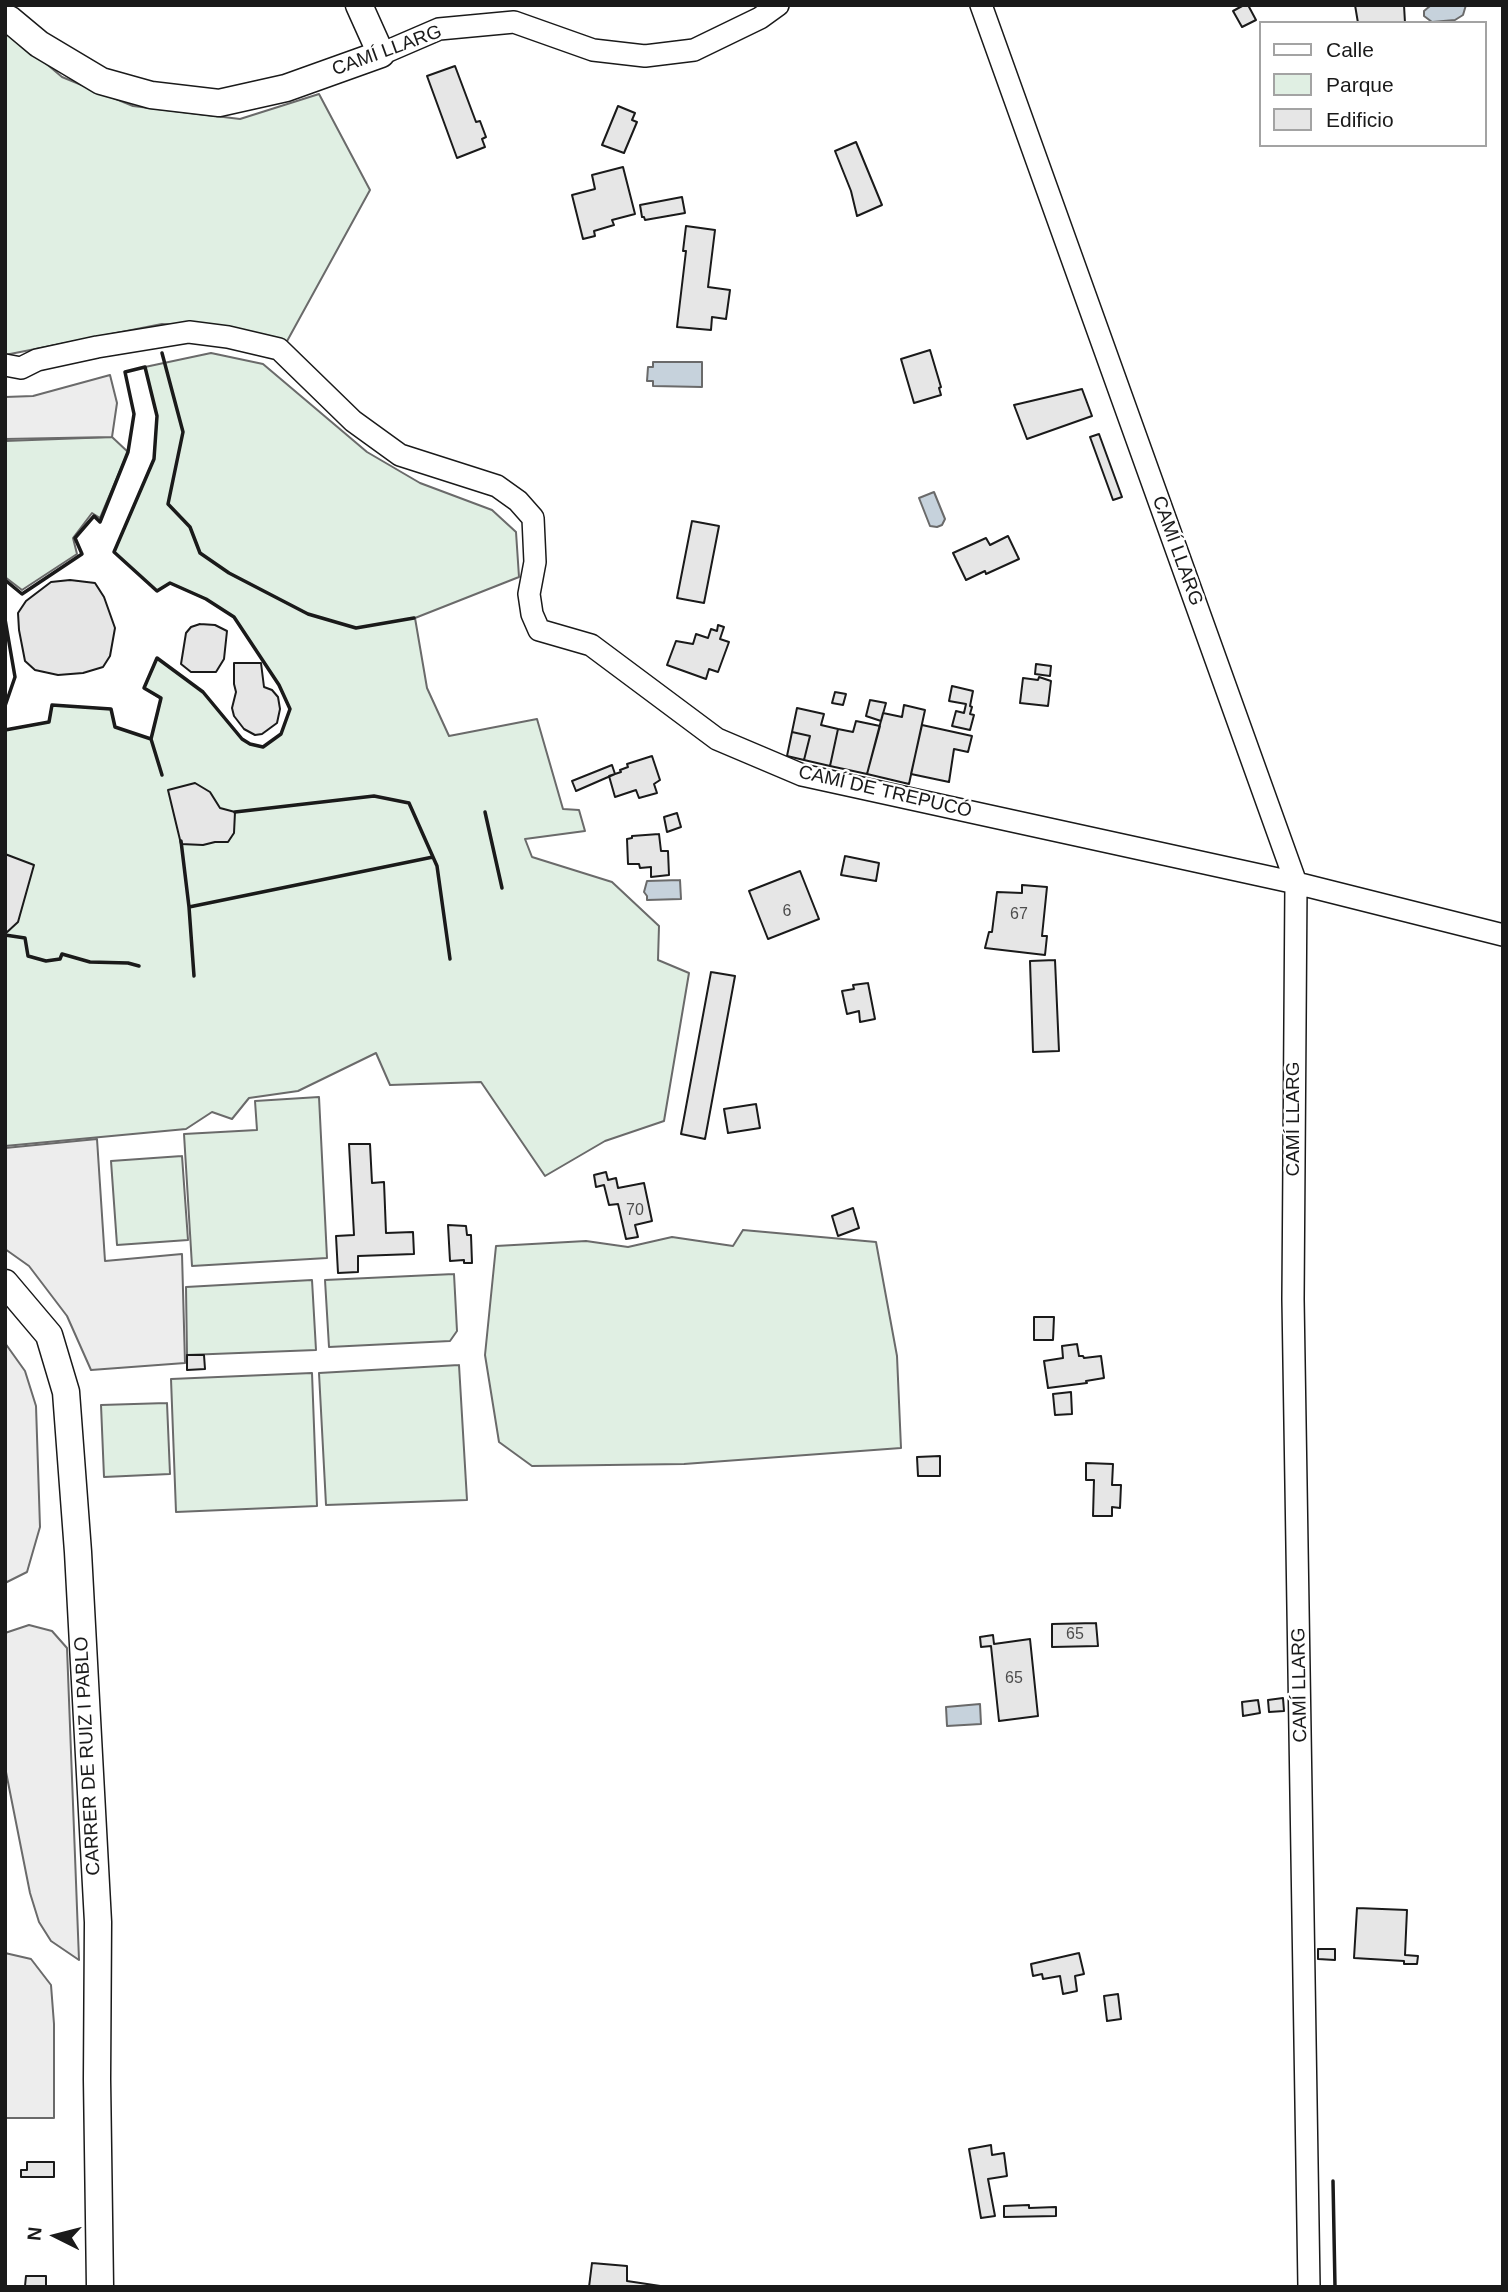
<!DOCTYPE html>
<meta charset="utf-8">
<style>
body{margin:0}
#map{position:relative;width:1508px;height:2292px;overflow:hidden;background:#fff;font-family:Arial,sans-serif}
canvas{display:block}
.frame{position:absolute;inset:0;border:7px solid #1a1a1a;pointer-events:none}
.legend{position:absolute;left:1259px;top:21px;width:228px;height:126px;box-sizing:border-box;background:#fff;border:2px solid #a3a3a3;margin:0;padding:9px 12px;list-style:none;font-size:21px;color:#1a1a1a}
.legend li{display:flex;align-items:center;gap:14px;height:35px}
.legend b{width:35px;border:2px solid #a3a3a3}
.north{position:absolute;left:21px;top:2201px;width:70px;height:70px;-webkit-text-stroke:5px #fff;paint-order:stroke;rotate:276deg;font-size:19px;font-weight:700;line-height:28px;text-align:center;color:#1a1a1a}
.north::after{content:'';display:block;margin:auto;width:24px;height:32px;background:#1a1a1a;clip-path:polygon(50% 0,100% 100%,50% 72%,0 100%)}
</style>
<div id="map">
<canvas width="1508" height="2292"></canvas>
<div class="frame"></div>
<ul class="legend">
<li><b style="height:9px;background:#fff"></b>Calle</li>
<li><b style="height:19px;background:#e0efe3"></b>Parque</li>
<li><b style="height:19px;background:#e6e6e6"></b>Edificio</li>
</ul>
<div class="north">N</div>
</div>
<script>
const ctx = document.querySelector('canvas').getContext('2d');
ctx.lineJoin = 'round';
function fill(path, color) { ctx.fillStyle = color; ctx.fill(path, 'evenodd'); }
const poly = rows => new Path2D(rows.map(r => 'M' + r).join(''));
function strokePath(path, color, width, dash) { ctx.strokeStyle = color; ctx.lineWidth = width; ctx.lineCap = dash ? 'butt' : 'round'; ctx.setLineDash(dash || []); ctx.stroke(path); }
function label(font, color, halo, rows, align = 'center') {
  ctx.font = font + ' Arial,sans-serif'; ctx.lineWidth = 5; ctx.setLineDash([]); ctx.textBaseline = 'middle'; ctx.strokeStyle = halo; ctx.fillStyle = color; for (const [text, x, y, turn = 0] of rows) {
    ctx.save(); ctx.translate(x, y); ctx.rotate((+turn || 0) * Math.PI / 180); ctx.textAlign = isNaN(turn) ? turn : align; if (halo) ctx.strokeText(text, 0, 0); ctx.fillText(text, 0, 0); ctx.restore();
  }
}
const green = poly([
 [5,32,10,33,62,77,133,106,240,119,319,94,370,190,286,343,223,327,162,324,5,355,5,32],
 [211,353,263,364,367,452,420,483,492,510,516,532,519,577,415,618,427,688,449,736,537,719,563,809,579,810,585,831,525,839,532,857,612,882,659,926,658,960,689,973,664,1121,605,1141,545,1176,481,1082,390,1085,376,1053,298,1091,249,1098,232,1119,212,1112,186,1129,5,1146,5,730,49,722,52,705,111,709,115,727,151,739,161,699,144,688,157,658,203,692,242,739,250,744,263,747,281,734,290,709,279,685,234,617,206,599,170,583,157,591,114,552,154,459,157,416,145,367,211,353],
 [112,437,128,452,100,518,92,513,73,538,77,554,22,590,5,577,5,441,112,437],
 [319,1097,327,1258,192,1266,184,1134,257,1130,255,1101,319,1097],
 [182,1156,188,1240,117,1245,111,1161,182,1156],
 [743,1230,876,1242,897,1356,901,1448,684,1464,532,1466,499,1442,485,1355,496,1246,586,1241,628,1247,672,1237,733,1246,743,1230],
 [454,1274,457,1331,450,1341,329,1347,325,1280,454,1274],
 [312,1280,316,1350,187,1355,186,1287,312,1280],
 [459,1365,467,1500,326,1505,319,1373,459,1365],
 [312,1373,317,1506,176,1512,171,1379,312,1373],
 [167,1403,170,1474,104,1477,101,1405,167,1403]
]);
fill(green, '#e0efe3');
strokePath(green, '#6a6a6a', 2);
const parking = poly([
 [110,375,117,403,112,437,5,439,5,397,33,396,110,375],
 [97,1139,105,1261,182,1254,185,1363,91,1370,67,1316,29,1266,5,1249,5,1148,97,1139],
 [5,1343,25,1371,36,1406,40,1527,27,1572,5,1583,5,1343],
 [29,1625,52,1631,67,1648,79,1960,51,1941,39,1922,30,1893,5,1767,5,1633,29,1625],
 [5,1953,31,1959,51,1985,54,2024,54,2118,5,2118,5,1953]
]);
fill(parking, '#ededed');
strokePath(parking, '#6a6a6a', 2);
const water = poly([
 [1466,5,1463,15,1455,20,1432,22,1424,16,1424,11,1430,6,1466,5],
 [653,362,702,362,702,387,653,386,653,381,647,381,648,367,653,367,653,362],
 [934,492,945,519,942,525,937,527,930,526,919,498,934,492],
 [680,880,681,899,647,900,647,896,644,892,647,881,680,880],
 [980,1704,981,1724,947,1726,946,1707,980,1704]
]);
fill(water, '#c6d2dc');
strokePath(water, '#6a6a6a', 2);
const building = poly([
 [1244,5,1248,5,1256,20,1242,27,1233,11,1244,5],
 [1355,5,1404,5,1405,23,1358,23,1355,5],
 [455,66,476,122,480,121,486,137,482,139,485,147,457,158,427,76,455,66],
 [618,106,635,113,632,120,637,122,624,153,602,145,618,106],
 [856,142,882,205,857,216,851,191,835,151,856,142],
 [623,167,635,214,612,220,614,225,594,231,595,236,583,239,572,195,595,189,592,175,623,167],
 [682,197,685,213,645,220,644,217,642,217,640,205,682,197],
 [686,226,715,230,708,287,730,290,726,319,712,317,711,330,677,327,686,251,683,251,686,226],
 [930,350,941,387,939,388,941,395,914,403,901,359,930,350],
 [1082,389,1092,416,1027,439,1014,405,1082,389],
 [1099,434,1122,497,1113,500,1090,437,1099,434],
 [692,521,719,526,704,603,677,598,692,521],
 [1008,536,1019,559,986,574,985,571,966,580,953,553,986,538,990,545,1008,536],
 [70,580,95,583,104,597,115,628,110,656,103,667,83,673,58,675,35,670,25,661,19,630,18,613,26,601,51,582,70,580],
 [200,624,215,625,227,631,224,659,216,672,191,672,181,664,186,633,191,627,200,624],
 [718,625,724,627,720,639,729,642,718,672,709,669,706,679,667,665,676,641,693,644,696,634,708,638,711,629,717,631,718,625],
 [234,663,261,663,264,687,272,690,278,697,280,709,277,723,262,734,255,735,244,729,234,716,232,708,236,692,234,684,234,663],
 [1036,664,1051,666,1050,676,1035,674,1036,664],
 [1039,677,1051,681,1048,706,1020,703,1023,678,1038,680,1039,677],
 [952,686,973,691,970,706,972,707,970,714,974,715,970,730,952,726,956,711,964,713,966,704,949,701,952,686],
 [835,692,846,694,843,705,832,703,835,692],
 [870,700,886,703,881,721,866,716,870,700],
 [904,705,925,710,909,784,867,774,883,713,902,717,904,705],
 [797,708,824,714,821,725,838,729,830,766,804,760,810,736,792,732,797,708],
 [856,721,880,726,867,774,830,766,838,729,853,732,856,721],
 [922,725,972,736,968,752,954,749,949,782,911,774,922,725],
 [792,732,810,736,804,760,787,756,792,732],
 [652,756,660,780,654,784,657,793,639,798,636,790,615,797,609,776,621,772,620,770,628,767,627,764,652,756],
 [612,765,615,774,576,791,572,781,612,765],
 [195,783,210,792,220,808,235,812,234,833,228,842,215,842,203,845,181,844,168,790,195,783],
 [677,813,681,827,667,832,664,817,677,813],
 [659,834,661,851,668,851,669,875,651,877,651,867,640,868,639,864,628,864,627,839,632,838,632,836,659,834],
 [5,854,34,865,18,922,5,934,5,854],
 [845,856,879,863,876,881,841,875,845,856],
 [800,871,819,919,768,939,749,891,800,871],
 [1022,885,1047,887,1042,936,1047,936,1045,955,985,948,989,932,992,932,997,892,1022,893,1022,885],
 [1055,960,1059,1051,1033,1052,1030,961,1055,960],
 [711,972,735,976,705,1139,681,1134,711,972],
 [868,983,875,1019,860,1022,859,1011,847,1014,842,991,854,989,853,985,868,983],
 [756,1104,760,1128,728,1133,724,1109,756,1104],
 [349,1144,370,1144,372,1183,384,1182,386,1233,413,1232,414,1254,358,1256,358,1272,338,1273,336,1236,354,1235,349,1144],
 [606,1172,608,1180,616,1178,618,1188,644,1183,652,1221,635,1225,638,1237,626,1239,618,1204,609,1205,604,1185,596,1187,594,1175,606,1172],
 [853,1208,859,1228,838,1236,832,1216,853,1208],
 [448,1225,466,1226,467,1235,471,1235,472,1263,464,1263,464,1260,450,1261,448,1225],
 [1034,1317,1054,1317,1053,1340,1034,1340,1034,1317],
 [1077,1344,1079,1356,1083,1356,1084,1358,1101,1356,1104,1378,1086,1381,1087,1383,1048,1388,1044,1361,1063,1358,1062,1346,1077,1344],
 [187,1355,204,1355,205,1369,187,1370,187,1355],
 [1071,1392,1072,1414,1055,1415,1053,1394,1071,1392],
 [940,1456,940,1476,918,1476,917,1457,940,1456],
 [1086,1463,1113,1464,1112,1485,1121,1485,1120,1508,1112,1507,1112,1516,1093,1516,1094,1480,1086,1480,1086,1463],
 [1096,1623,1098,1646,1052,1647,1052,1624,1096,1623],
 [993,1635,994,1644,1030,1639,1038,1716,999,1721,991,1646,981,1647,980,1637,993,1635],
 [1283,1698,1284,1711,1269,1712,1268,1700,1283,1698],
 [1258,1700,1260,1713,1243,1716,1242,1702,1258,1700],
 [1357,1908,1407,1910,1405,1955,1418,1956,1417,1964,1404,1964,1404,1961,1354,1958,1357,1908],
 [1318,1949,1335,1949,1335,1960,1318,1959,1318,1949],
 [1079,1953,1084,1974,1075,1976,1077,1991,1063,1994,1060,1976,1043,1979,1042,1974,1033,1976,1031,1964,1079,1953],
 [1118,1994,1121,2019,1107,2021,1104,1996,1118,1994],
 [991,2145,992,2155,1004,2153,1007,2176,988,2179,995,2216,981,2218,969,2149,991,2145],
 [27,2162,54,2162,54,2177,21,2177,21,2170,27,2170,27,2162],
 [1029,2205,1029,2208,1056,2207,1056,2216,1004,2217,1004,2206,1029,2205],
 [592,2263,627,2266,627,2281,667,2287,589,2287,592,2263],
 [26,2276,46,2276,46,2287,20,2287,25,2286,26,2276]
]);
fill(building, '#e6e6e6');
strokePath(building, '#1a1a1a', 2);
const minor = poly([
 [981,5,1296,883,1293,1299,1309,2287],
 [381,54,439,29,514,22,593,50,645,56,694,50,760,18,778,5],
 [5,365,21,368,37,360,97,347,189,332,228,337,279,349,353,421,400,455,497,486,518,501,533,518,535,562,529,594,532,614,539,630,591,645,717,739,802,775,1296,883,1503,935]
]);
const tertiary = poly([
 [5,18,9,19,39,44,101,81,151,95,219,103,286,88,381,54,359,5],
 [5,1283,49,1335,66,1392,78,1552,98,1922,97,2079,100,2287]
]);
strokePath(minor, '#1a1a1a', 24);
strokePath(tertiary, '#1a1a1a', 29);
strokePath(minor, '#fff', 21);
strokePath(tertiary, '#fff', 26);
strokePath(poly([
 [162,353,183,432,168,504,190,527,200,553,229,573,308,614,356,628,414,618],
 [5,580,22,594,82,554,75,538,94,516,100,522,128,452,134,414,125,372,145,367,157,416,154,459,114,552,157,591,170,583,206,599,234,617,279,685,290,709,281,734,263,747,250,744,242,739,203,692,157,658,144,688,161,698,151,739,115,727,111,709,52,705,49,722,5,730],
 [5,619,15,677,5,706],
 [151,739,162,775],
 [235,812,374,796,409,803,437,866,450,959],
 [485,812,502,888],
 [181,841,189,907,194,976],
 [189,907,433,857],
 [5,935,25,938,28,956,46,961,60,959,62,954,90,962,128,963,139,966],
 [1333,2181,1335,2287]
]), '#1a1a1a', 3.5);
label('16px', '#4d4d4d', null, [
 ["6",787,912],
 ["67",1019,915],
 ["70",635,1211],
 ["65",1075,1635],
 ["65",1014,1679]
]);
label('19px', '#1a1a1a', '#fff', [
 ["CAMÍ LLARG",387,51,-20],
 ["CAMÍ LLARG",1177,551,70],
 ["CAMÍ DE TREPUCÓ",885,792,13],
 ["CAMÍ LLARG",1294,1119,-90],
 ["CAMÍ LLARG",1300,1685,-91],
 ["CARRER DE RUIZ I PABLO",88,1756,-93]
]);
</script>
